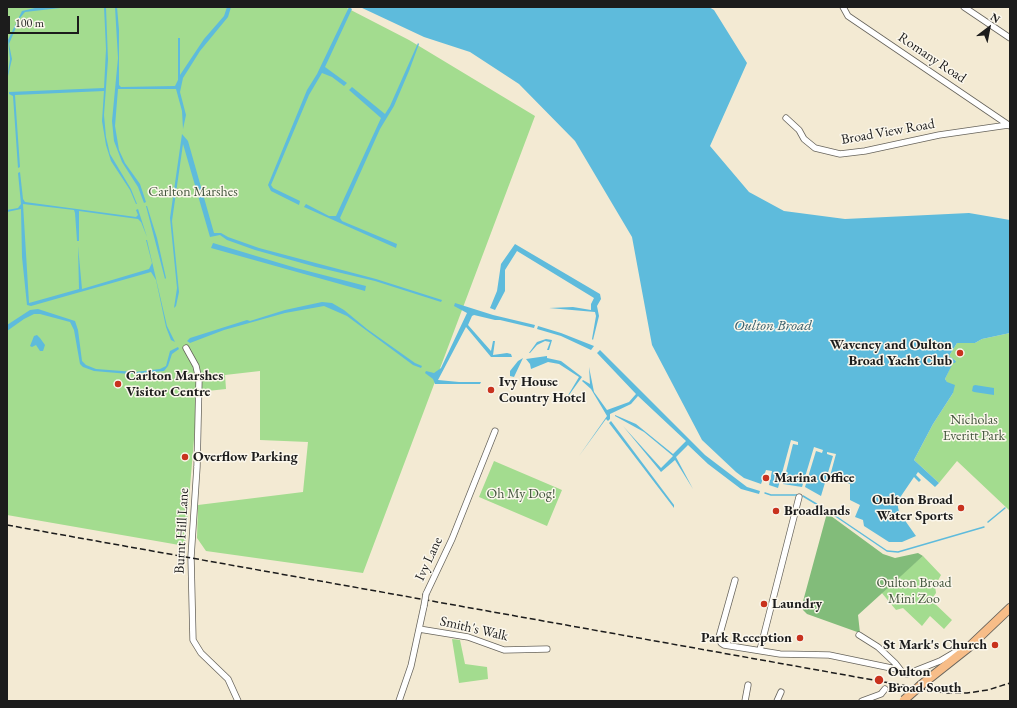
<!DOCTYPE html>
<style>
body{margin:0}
#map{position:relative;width:1017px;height:708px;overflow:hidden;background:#f3ead3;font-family:"EB Garamond",serif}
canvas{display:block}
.frame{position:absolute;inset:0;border:8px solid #1c1c1c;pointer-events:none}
.north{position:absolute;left:969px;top:8px;width:40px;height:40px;-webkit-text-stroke:3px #fbf7ec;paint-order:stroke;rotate:32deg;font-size:11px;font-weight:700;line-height:16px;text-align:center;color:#1c1c1c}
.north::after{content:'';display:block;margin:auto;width:14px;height:18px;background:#1c1c1c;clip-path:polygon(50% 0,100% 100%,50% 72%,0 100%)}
.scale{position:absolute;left:8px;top:16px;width:71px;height:18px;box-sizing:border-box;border:2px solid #1c1c1c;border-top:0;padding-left:5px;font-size:12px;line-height:14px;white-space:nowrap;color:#1c1c1c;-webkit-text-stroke:3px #fbf7ec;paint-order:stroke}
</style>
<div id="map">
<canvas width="1017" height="708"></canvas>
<div class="frame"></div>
<div class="north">N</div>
<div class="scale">100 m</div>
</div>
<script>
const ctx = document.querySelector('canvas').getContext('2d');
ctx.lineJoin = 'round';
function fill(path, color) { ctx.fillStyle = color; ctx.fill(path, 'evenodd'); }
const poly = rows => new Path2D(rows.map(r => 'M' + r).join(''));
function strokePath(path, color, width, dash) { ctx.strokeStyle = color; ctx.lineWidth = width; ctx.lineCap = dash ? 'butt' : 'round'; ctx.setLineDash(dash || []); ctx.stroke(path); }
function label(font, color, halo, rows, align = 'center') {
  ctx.font = font + ' "EB Garamond",serif'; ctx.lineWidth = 3; ctx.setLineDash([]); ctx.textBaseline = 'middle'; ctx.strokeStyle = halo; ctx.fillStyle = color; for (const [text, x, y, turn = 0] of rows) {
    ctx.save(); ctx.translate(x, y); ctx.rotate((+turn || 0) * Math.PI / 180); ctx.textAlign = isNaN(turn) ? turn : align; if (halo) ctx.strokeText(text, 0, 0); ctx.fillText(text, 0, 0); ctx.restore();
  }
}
fill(poly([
 [7,7,345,7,409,40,535,116,363,573,206,551,197,538,198,505,303,492,308,442,260,440,260,371,225,375,226,389,198,392,185,546,7,515],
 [1010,333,1010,511,957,461,939,483,914,460,933,424,953,393,945,379,953,362,956,361,949,356,957,343,975,343,982,339],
 [494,461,562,490,547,526,479,497],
 [923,556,941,575,935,586,936,593,931,600,952,620,944,629,930,616,922,626,903,608,896,610,881,592],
 [452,639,460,640,465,664,487,667,488,679,459,683]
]), '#a3dc8f');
fill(poly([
 [827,513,883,554,895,558,918,553,923,556,858,615,860,633,807,614,803,610,802,605]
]), '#82bc7a');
fill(poly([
 [69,7,25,12,20,18,9,44,12,59,7,80,10,59,8,40,22,11,35,8],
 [104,7,106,7,108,60,104,115,106,137,110,154,131,189,137,204,136,204,130,190,111,161,106,145,102,121,104,91,15,95,20,167,18,168,13,96,9,94,9,92,104,88,106,49],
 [115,7,117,7,119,30,119,85,121,87,175,86,178,80,178,38,180,38,180,75,204,39,224,16,227,7,231,7,228,17,200,51,183,78,180,92,186,115,183,129,182,111,176,89,118,89,115,126,119,150,125,163,140,184,146,202,144,203,138,187,122,162,114,141,112,121,118,58],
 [349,7,352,9,325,67,347,83,344,86,332,77,322,73,309,95,271,185,273,188,300,201,299,205,271,191,268,185,307,90,317,74],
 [360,7,709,7,714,10,747,63,710,146,749,192,784,211,845,219,969,213,1010,220,1010,333,982,339,975,343,957,343,949,356,956,361,955,363,953,363,945,379,947,382,955,385,953,393,933,424,914,460,939,483,935,487,918,472,916,475,921,480,919,482,914,477,897,502,899,512,916,536,902,542,889,542,864,526,863,520,855,517,860,505,850,500,850,484,841,480,840,483,838,483,836,482,837,479,830,476,836,454,827,452,827,454,833,456,821,496,805,487,816,451,822,453,823,450,814,447,802,487,783,484,793,444,798,445,798,442,791,440,778,488,769,485,772,471,766,470,761,484,744,478,736,472,702,440,652,345,632,237,575,141,519,84,470,52,424,37],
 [418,43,419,44,409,71,394,106,380,129,340,218,342,221,397,244,396,248,304,207,306,204,329,216,336,216,381,118,349,90,352,87,385,114,390,106],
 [182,134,188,141,214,233,221,233,228,237,259,248,376,279,442,300,441,302,375,281,316,267,255,250,227,240,220,235,210,237,183,144,172,221,179,292,176,306,174,308,177,288,170,218],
 [20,172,23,199,25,202,136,217,138,215,136,210,138,209,147,237,141,222,138,219,79,211,79,241,77,241,75,213,74,210,23,204,29,303,79,289,78,246,82,289,149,269,152,263,146,240,147,240,167,326,175,342,171,340,166,327,156,280,151,272,31,306,27,305,22,257,21,209,7,212,7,210,18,208,21,204,18,173],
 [146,206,147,206,157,238,166,278,165,279],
 [213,243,296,268,366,286,365,291,211,248],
 [515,244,600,294,601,299,597,306,599,316,593,340,592,339,596,316,595,312,549,308,573,307,591,310,591,304,594,298,517,251,505,270,505,291,495,310,490,308,497,291,501,264],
 [322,302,332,303,344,310,367,329,415,363,422,366,421,368,413,365,347,316,324,306,285,313,224,330,190,343,187,341,190,338,247,320,250,321,285,310],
 [455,303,493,315,535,325,534,328,500,320,495,320,474,315,472,316,468,325,491,351,493,341,495,341,493,355,507,353,511,354,512,357,491,357,466,327,438,380,459,382,481,382,480,384,435,384,433,379,425,373,426,371,434,373,441,368,467,313,454,306],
 [38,309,75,321,78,330,82,361,86,365,96,369,135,372,160,369,166,366,170,351,178,347,179,349,172,354,168,366,164,371,129,374,94,371,83,367,80,364,74,330,70,322,40,314,34,314,24,319,7,331,7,325,30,310],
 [538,326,561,333,594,346,591,350,561,336,537,329],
 [37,335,40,338,45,345,43,351,40,351,36,345,32,347,30,346,34,336],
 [546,339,552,340,549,350,547,350,550,342,545,341,537,345,530,353,529,353,537,342],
 [600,350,705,455,747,487,760,491,759,494,741,489,708,464,688,445,676,457,693,489,675,460,661,472,623,426,661,468,673,456,644,432,615,416,615,415,636,424,673,454,686,441,638,396,631,404,610,414,610,419,608,421,606,419,579,456,607,416,591,389,582,381,583,380,590,384,589,367,594,392,607,410,629,402,636,394,597,353],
 [547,356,547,358,561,361,582,377,564,402,579,377,559,364,548,362,531,369,530,364,526,359],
 [523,358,514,377,510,376,510,371,518,361],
 [975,385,994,388,994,395,974,392,972,391,973,386],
 [611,421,674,505,674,508,609,423]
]), '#5ebbdc');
strokePath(poly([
 [765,493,771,495,797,495],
 [803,496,823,508],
 [828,511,887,551,898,552,984,527],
 [988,522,1005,508]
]), '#5ebbdc', 1.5);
const minor = poly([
 [843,7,848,16,1010,126],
 [964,7,1010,38],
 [786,118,799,130,804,139,815,148,840,154,865,151,939,135,1008,125],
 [186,348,196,366,199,380,197,467,191,557,193,640,201,653,228,679,238,701],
 [735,580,719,637,721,643,724,645,780,654,829,655,896,669,899,668],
 [426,594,452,539,495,431],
 [419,629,468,637,504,650,547,649],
 [859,635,878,647,895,663,902,672,907,674,940,661,962,648],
 [760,650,799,497],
 [399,701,411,666,424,606],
 [745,701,748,685],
 [777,701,781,692],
 [862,701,881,694,885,689]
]);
const highway = poly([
 [921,685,969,647,1010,608]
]);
strokePath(minor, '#67645c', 7);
strokePath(highway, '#67645c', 10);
strokePath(minor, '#fff', 5.5);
strokePath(highway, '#f7bd88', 8);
strokePath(poly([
 [7,525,946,693,967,693,988,690,1010,683]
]), '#1c1c1c', 1.5, [6, 3]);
const minorBridge = poly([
 [424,606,426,594]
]);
const highwayBridge = poly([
 [904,700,921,685]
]);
strokePath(minorBridge, '#67645c', 7, []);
strokePath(highwayBridge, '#67645c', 10, []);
strokePath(minorBridge, '#fff', 5.5);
strokePath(highwayBridge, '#f7bd88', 8);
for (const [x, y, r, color] of [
 [960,353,4,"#c8321e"],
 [118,384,4,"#c8321e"],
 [491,390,4,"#c8321e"],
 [185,457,4,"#c8321e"],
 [766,478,4,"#c8321e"],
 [961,508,4,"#c8321e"],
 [776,511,4,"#c8321e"],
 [764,604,4,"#c8321e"],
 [800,638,4,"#c8321e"],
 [995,645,4,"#c8321e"],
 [879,680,5,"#c8321e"]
]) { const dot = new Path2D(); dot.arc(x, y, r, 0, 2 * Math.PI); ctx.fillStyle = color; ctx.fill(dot); strokePath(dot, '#fbf7ec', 1.5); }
label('14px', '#1c1c1c', '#fbf7ec', [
 ["Romany Road",932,58,34],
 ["Broad View Road",888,132,-10],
 ["Burnt Hill Lane",182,531,-87],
 ["Ivy Lane",429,559,-65],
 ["Smith's Walk",474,629,13]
]);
label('14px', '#44563e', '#fbf7ec', [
 ["Carlton Marshes",193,192],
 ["Nicholas",974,420],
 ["Everitt Park",974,436],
 ["Oh My Dog!",521,494],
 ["Oulton Broad",914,583],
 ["Mini Zoo",914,599]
]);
label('bold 14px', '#1c1c1c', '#fbf7ec', [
 ["Waveney and Oulton",952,345,"right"],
 ["Broad Yacht Club",952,361,"right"],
 ["Carlton Marshes",126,376],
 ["Visitor Centre",126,392],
 ["Ivy House",499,382],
 ["Country Hotel",499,398],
 ["Overflow Parking",193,457],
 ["Marina Office",774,478],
 ["Oulton Broad",953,500,"right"],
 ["Water Sports",953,516,"right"],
 ["Broadlands",784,511],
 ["Laundry",772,604],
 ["Park Reception",792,638,"right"],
 ["St Mark's Church",987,645,"right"],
 ["Oulton",888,672],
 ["Broad South",888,688]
], 'left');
label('italic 15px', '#365c69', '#fbf7ec', [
 ["Oulton Broad",773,326]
]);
</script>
